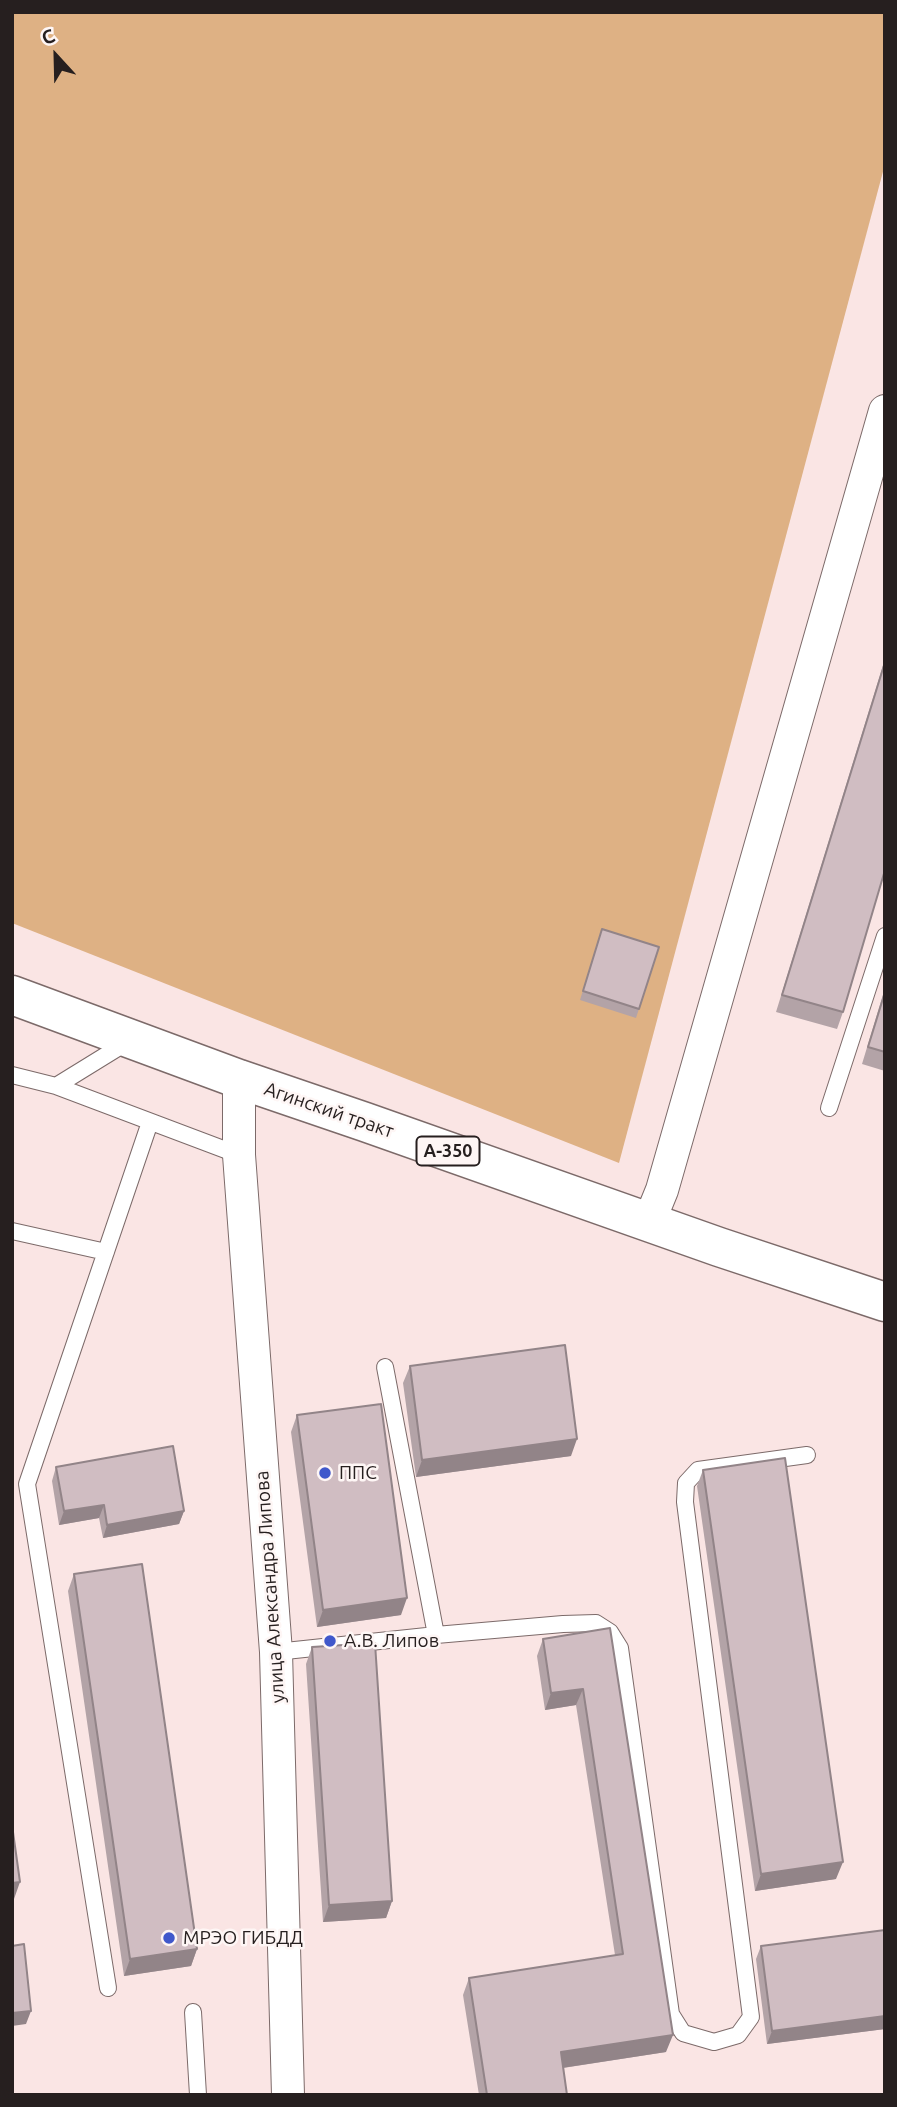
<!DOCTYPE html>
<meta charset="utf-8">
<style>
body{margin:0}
#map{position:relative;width:897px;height:2107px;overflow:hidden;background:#fae5e4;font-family:Ubuntu,sans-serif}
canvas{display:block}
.frame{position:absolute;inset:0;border:14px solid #261f1f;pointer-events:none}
.north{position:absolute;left:21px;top:21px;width:70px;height:70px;-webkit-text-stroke:5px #fef6f5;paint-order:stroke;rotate:338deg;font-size:19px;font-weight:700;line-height:28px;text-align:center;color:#261f1f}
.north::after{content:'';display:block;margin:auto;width:24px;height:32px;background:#261f1f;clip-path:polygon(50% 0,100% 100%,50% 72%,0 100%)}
</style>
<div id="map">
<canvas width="897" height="2107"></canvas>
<div class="frame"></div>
<div class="north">С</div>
</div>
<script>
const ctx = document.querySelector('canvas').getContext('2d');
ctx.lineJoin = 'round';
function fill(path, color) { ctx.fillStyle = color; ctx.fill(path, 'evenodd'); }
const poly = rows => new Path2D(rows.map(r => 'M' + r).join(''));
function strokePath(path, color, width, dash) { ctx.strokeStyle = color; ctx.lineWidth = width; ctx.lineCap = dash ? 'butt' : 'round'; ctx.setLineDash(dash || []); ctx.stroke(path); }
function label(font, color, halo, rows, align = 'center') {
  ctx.font = font + ' Ubuntu,sans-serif'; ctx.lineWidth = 5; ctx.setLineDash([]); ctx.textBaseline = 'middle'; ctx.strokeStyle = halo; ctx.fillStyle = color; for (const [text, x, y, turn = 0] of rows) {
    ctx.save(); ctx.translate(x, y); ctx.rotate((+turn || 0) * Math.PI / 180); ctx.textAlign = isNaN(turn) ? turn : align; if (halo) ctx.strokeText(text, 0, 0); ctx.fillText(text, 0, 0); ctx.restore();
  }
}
fill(poly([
 [12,12,885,12,885,164,619,1163,12,923]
]), '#deb184');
const lane = poly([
 [12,1075,56,1086,129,1041],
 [56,1086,239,1155],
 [829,1108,885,936],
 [12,1231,106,1252],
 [385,1367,436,1635],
 [276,1652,436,1635,563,1624,596,1623,610,1632,620,1648,671,2014,683,2033,714,2042,738,2035,751,2017,685,1502,686,1483,698,1470,807,1455],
 [108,1988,27,1484,150,1122],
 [193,2012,198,2095]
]);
const street = poly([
 [239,1079,239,1155,276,1652,288,2095],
 [649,1222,662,1190,885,411]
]);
const highway = poly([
 [12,995,239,1079,365,1122,719,1247,885,1302]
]);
strokePath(lane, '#7c6a69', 18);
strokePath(street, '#7c6a69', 34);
strokePath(highway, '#7c6a69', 41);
strokePath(lane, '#fff', 16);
strokePath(street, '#fff', 32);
strokePath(highway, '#fff', 38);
fill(poly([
 [885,659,885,870,843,1012,837,1029,776,1012],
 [599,939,659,947,636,1018,580,1000],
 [885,988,885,1071,862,1064],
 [410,1366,571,1456,416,1477,403,1383],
 [297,1415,401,1615,317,1627,291,1432],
 [56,1467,184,1511,179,1524,103,1538,99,1518,59,1525,52,1481],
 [703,1470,836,1879,755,1891,697,1486],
 [74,1574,197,1949,191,1966,124,1976,68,1591],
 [610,1628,666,2052,563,2068,567,2095,479,2095,463,1995,469,1978,615,1955,576,1705,545,1710,537,1656,543,1639],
 [312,1647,392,1901,386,1918,323,1922,306,1664],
 [885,1930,885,2029,767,2044,756,1959,761,1946]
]), '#b3a3a7');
fill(poly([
 [577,1439,571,1456,416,1477,422,1460],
 [104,1505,99,1518,59,1525,64,1511],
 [184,1511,179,1524,103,1538,107,1525],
 [407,1598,401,1615,317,1627,323,1610],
 [583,1689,576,1705,545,1710,551,1693],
 [843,1862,836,1879,755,1891,761,1874],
 [20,1882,14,1899,12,1899,12,1883],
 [392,1901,386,1918,323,1922,329,1905],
 [197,1949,191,1966,124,1976,130,1959],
 [31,2011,26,2024,12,2026,12,2013],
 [885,2016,885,2029,767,2044,772,2031],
 [673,2035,666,2052,555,2069,561,2052]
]), '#928488');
const building = poly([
 [885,662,885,870,843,1012,782,995,885,662],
 [602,929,659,947,639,1009,583,991,602,929],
 [885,992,885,1052,868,1047,885,992],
 [565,1345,577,1439,422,1460,410,1366,565,1345],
 [381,1404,407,1598,323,1610,297,1415,381,1404],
 [173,1446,184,1511,107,1525,104,1505,64,1511,56,1467,173,1446],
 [785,1458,843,1862,761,1874,703,1470,785,1458],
 [142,1564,197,1949,130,1959,74,1574,142,1564],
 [610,1628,673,2035,561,2052,567,2095,487,2095,469,1978,623,1954,583,1689,551,1693,543,1639,610,1628],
 [375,1643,392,1901,329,1905,312,1647,375,1643],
 [12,1825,20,1882,12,1883,12,1825],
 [885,1930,885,2016,772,2031,761,1946,885,1930],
 [24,1944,31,2011,12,2013,12,1946,24,1944]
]);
fill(building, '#d0bdc2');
strokePath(building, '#928488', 2);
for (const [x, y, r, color] of [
 [325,1473,7,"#4058cb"],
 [330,1641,7,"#4058cb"],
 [169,1938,7,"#4058cb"]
]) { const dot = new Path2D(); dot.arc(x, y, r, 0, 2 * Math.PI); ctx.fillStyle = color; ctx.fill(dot); strokePath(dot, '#fef6f5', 2.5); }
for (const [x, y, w] of [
 [448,1151,63]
]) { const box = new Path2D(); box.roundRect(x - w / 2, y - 14.5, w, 29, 5); ctx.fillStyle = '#fef6f5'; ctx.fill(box); strokePath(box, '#261f1f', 2); }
label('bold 18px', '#261f1f', null, [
 ["А-350",448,1151]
]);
label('19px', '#261f1f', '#fef6f5', [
 ["Агинский тракт",329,1110,19],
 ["улица Александра Липова",270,1587,-94]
]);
label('19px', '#261f1f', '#fef6f5', [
 ["ППС",339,1473],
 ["А.В. Липов",344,1641],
 ["МРЭО ГИБДД",183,1938]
], 'left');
</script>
